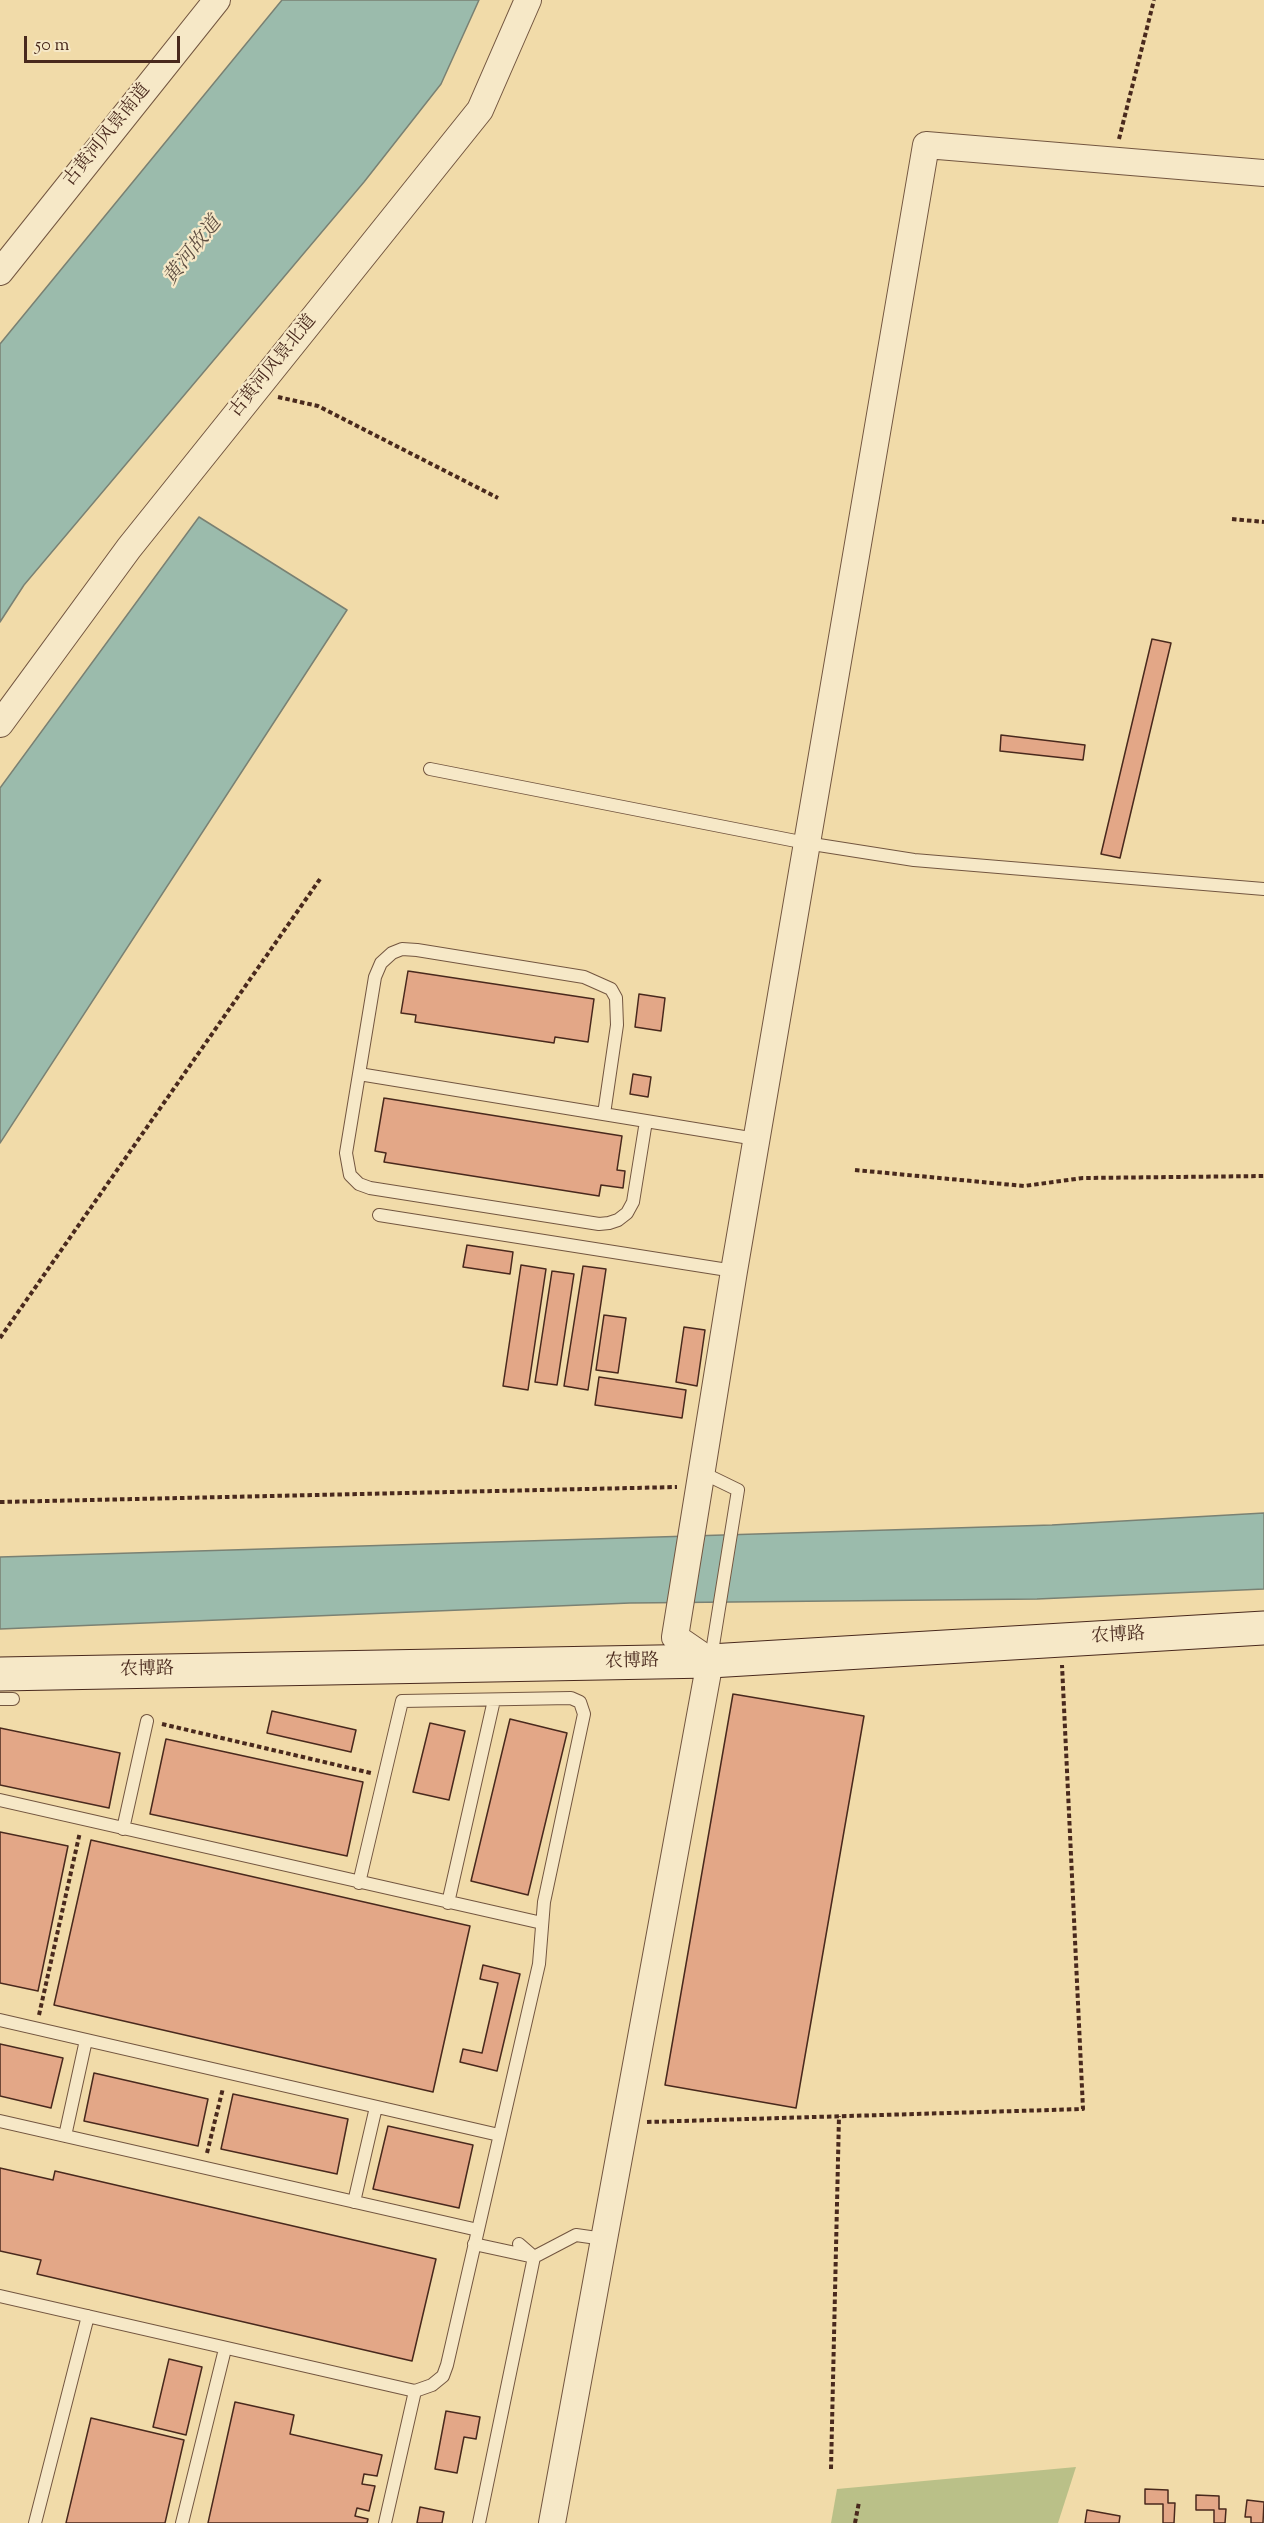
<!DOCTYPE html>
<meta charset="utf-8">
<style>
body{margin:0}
#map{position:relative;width:1264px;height:2523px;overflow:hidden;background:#f1dba9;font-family:"Sorts Mill Goudy",serif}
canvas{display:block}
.scale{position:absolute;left:24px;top:36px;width:156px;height:27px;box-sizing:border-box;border:3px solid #49291d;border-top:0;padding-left:8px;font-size:18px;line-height:21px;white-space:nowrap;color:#49291d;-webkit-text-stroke:4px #f6e8c7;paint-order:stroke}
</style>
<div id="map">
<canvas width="1264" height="2523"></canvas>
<div class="scale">50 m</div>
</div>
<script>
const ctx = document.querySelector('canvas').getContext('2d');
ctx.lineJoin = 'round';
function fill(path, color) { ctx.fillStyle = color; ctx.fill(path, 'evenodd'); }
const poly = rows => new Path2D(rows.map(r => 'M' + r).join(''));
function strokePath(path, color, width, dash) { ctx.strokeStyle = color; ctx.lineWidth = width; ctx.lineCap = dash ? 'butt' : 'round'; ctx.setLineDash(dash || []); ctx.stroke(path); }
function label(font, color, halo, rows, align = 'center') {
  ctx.font = font + ' "Sorts Mill Goudy","Noto Serif SC",serif'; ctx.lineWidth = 4.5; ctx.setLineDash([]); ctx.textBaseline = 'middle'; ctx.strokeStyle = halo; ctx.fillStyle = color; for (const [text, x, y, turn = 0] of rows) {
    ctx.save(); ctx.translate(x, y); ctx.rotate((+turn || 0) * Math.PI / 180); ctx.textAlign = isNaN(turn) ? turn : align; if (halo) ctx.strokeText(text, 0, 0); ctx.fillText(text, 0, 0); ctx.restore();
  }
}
fill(poly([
 [1076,2467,1058,2523,831,2523,837,2489]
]), '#bac088');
const water = poly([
 [282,0,479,0,441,84,364,182,24,585,0,622,0,344,282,0],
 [199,517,347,610,0,1143,0,788,199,517],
 [1264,1513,1264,1589,1037,1599,630,1603,0,1629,0,1557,1052,1525,1264,1513]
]);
fill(water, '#9bbbac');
strokePath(water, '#7a8173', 1.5);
const building = poly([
 [1152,639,1171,643,1120,858,1101,854,1152,639],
 [1001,735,1085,745,1083,760,1000,751,1001,735],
 [408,971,594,999,588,1042,555,1037,554,1043,415,1022,416,1015,401,1013,408,971],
 [639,994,665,998,661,1031,635,1027,639,994],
 [633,1074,651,1077,648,1097,630,1094,633,1074],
 [384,1098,622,1136,617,1170,625,1171,623,1188,601,1185,599,1196,384,1162,386,1153,375,1151,384,1098],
 [467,1245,513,1252,510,1274,463,1267,467,1245],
 [521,1265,546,1269,528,1390,503,1386,521,1265],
 [583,1266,606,1269,588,1390,564,1386,583,1266],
 [552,1271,574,1274,557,1385,535,1382,552,1271],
 [604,1315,626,1318,618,1373,596,1370,604,1315],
 [684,1327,705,1330,697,1386,676,1382,684,1327],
 [599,1377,686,1390,682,1418,595,1405,599,1377],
 [733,1694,864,1716,796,2108,665,2085,733,1694],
 [272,1711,356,1730,351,1752,267,1733,272,1711],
 [510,1719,567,1733,528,1895,471,1881,510,1719],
 [430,1723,465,1731,449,1800,413,1792,430,1723],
 [0,1728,120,1753,109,1808,0,1785,0,1728],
 [166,1739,363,1782,347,1856,150,1814,166,1739],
 [0,1832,68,1846,38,1991,0,1983,0,1832],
 [91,1840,470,1926,433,2092,54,2005,91,1840],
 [483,1965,520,1974,497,2071,460,2062,463,2049,482,2053,498,1983,480,1979,483,1965],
 [0,2044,63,2058,51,2108,0,2096,0,2044],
 [94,2073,208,2099,198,2146,84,2121,94,2073],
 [233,2094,348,2119,337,2174,221,2149,233,2094],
 [388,2126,473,2145,459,2208,373,2189,388,2126],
 [0,2168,53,2180,55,2171,436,2259,412,2361,37,2274,41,2260,0,2251,0,2168],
 [169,2359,202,2367,186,2435,153,2427,169,2359],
 [235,2402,294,2415,290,2434,382,2455,377,2476,364,2474,362,2484,375,2486,369,2511,357,2508,355,2516,368,2519,367,2523,208,2523,235,2402],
 [446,2411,480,2417,476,2439,464,2437,457,2473,435,2469,446,2411],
 [91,2418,184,2440,165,2523,66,2523,91,2418],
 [1145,2489,1168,2490,1168,2503,1175,2503,1174,2523,1163,2523,1163,2504,1145,2504,1145,2489],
 [1196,2495,1219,2496,1219,2509,1226,2509,1225,2523,1214,2523,1214,2510,1196,2510,1196,2495],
 [1247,2500,1264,2502,1263,2523,1251,2523,1251,2517,1245,2517,1247,2500],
 [420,2507,444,2512,442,2523,417,2523,420,2507],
 [1087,2510,1120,2516,1119,2523,1085,2523,1087,2510]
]);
fill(building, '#e3a787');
strokePath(building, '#49291d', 1.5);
const lane = poly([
 [430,769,806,843,914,860,1264,889],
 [359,1074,756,1139],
 [604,1114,617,1025,616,998,611,989,584,977,417,950,402,949,392,953,381,963,375,977,346,1153,350,1175,359,1184,370,1188,599,1224,609,1223,618,1220,627,1213,633,1202,646,1121],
 [379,1215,734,1271],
 [701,1472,738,1490,711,1658],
 [0,1699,13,1699],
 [0,1800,542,1923],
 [123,1829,147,1721],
 [359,1883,402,1701,571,1698,580,1702,584,1714,544,1902,539,1964,447,2365,443,2376,432,2385,415,2391],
 [448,1903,494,1700],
 [0,2020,499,2135],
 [0,2121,478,2230],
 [65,2136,86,2040],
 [354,2202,376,2107],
 [474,2244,534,2257,576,2235,604,2239],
 [0,2296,415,2391,385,2523],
 [35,2523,88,2316],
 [182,2523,225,2349],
 [479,2523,534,2257,519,2244]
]);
const street = poly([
 [0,272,217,0],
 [0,724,129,548,480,110,528,0],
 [552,2523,710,1661,675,1637,734,1271,926,145,1264,173]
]);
const secondary = poly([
 [0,1674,710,1661,1264,1628]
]);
strokePath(lane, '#735640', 14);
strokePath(street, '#735640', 28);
strokePath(secondary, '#49291d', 35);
strokePath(poly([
 [1119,139,1154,0],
 [278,397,318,406,498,498],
 [1232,519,1264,522],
 [855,1170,1024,1186,1083,1178,1264,1176],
 [0,1338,320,879],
 [0,1502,677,1487],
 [162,1724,371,1773],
 [39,2015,80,1832],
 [647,2122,1083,2109,1062,1665],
 [207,2153,223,2088],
 [831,2469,839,2116],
 [855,2523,859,2502]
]), '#49291d', 4, [4.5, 3]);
strokePath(lane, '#f6e8c7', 12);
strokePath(street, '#f6e8c7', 26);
strokePath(secondary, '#f6e8c7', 33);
label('18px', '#49291d', '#f6e8c7', [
 ["古黄河风景南道",108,136,-51],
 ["古黄河风景北道",274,367,-51],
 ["农博路",1118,1637,-3],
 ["农博路",632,1663,-1],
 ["农博路",147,1671,-1]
]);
label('italic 20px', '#5e4e41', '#f6e8c7', [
 ["黄河故道",194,252,-52]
]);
</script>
